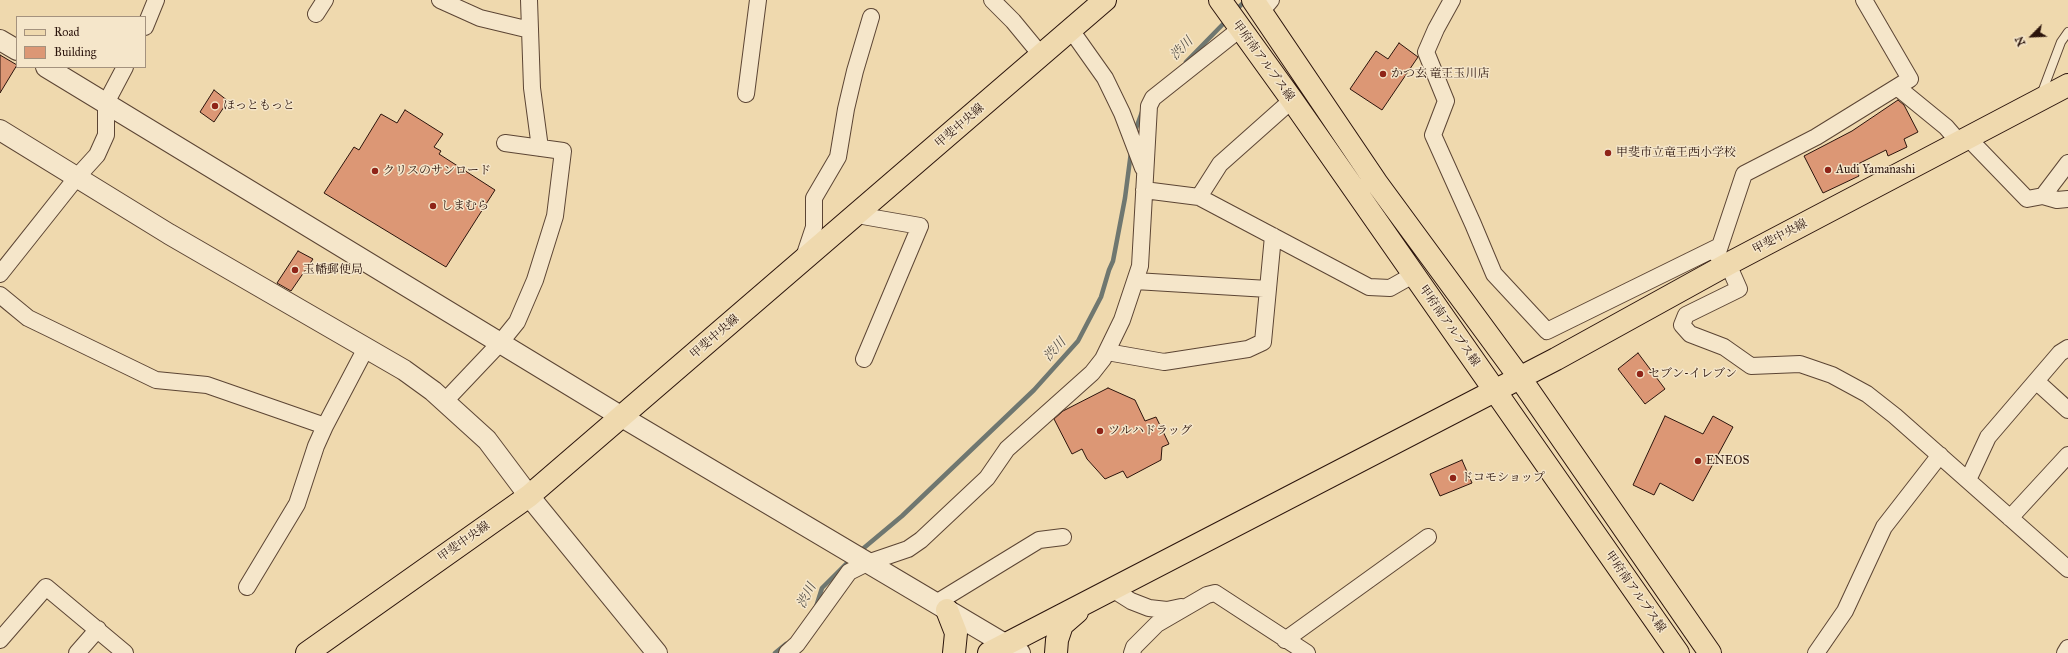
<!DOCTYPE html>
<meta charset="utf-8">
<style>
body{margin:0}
#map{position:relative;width:2068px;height:653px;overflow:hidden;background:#efd9ae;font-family:"IM FELL Great Primer",serif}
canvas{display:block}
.legend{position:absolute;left:16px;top:16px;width:130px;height:52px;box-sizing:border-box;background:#f5e6ca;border:1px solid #a4927e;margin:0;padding:5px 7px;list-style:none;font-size:12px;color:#2b140c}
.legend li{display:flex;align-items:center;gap:8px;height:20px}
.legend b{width:20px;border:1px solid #a4927e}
.north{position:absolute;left:2012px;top:16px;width:40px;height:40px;-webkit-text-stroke:3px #f5e6ca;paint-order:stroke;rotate:246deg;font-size:11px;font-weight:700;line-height:16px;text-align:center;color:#2b140c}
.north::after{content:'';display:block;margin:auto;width:14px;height:18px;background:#2b140c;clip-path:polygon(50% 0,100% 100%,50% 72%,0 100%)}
</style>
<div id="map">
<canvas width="2068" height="653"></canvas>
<ul class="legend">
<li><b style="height:5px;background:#efd9ae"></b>Road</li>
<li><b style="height:11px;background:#dc9775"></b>Building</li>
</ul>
<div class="north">N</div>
</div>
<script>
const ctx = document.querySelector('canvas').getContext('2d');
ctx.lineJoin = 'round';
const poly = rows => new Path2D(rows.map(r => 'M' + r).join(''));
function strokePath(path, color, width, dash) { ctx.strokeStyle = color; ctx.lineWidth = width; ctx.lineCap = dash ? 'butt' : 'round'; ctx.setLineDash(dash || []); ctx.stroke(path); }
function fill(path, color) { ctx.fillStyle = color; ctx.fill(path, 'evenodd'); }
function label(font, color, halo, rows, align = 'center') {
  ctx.font = font + ' "IM FELL Great Primer","Noto Serif JP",serif'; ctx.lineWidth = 3; ctx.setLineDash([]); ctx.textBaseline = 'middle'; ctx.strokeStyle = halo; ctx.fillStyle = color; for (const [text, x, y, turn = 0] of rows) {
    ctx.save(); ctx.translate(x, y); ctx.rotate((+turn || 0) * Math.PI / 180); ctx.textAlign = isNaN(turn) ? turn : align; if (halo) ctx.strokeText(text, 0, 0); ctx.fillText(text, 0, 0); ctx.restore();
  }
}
strokePath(poly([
 [1235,11,1246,0],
 [1186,62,1227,20],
 [1135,131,1142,112],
 [859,552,902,516,1034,390,1078,341,1101,297,1109,270,1113,261,1125,198,1131,152],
 [816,607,822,588,852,558],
 [775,653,786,644]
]), '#6f7770', 4.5);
const building = poly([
 [1399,43,1418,57,1382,110,1350,89,1376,51,1388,59,1399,43],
 [0,55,17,65,0,93,0,55],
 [214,90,228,101,214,122,200,112,214,90],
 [1898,100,1904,105,1918,132,1904,139,1907,147,1888,156,1886,150,1854,166,1859,176,1823,193,1804,156,1852,131,1898,100],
 [405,110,443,134,434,147,441,151,439,154,495,190,446,267,324,193,354,147,359,150,381,114,397,123,405,110],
 [298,251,313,259,291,291,277,283,298,251],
 [1638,353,1665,389,1645,404,1618,369,1638,353],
 [1108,388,1135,400,1145,421,1156,417,1169,444,1162,447,1161,460,1127,478,1123,471,1105,479,1087,459,1082,449,1072,454,1054,419,1063,411,1108,388],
 [1665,416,1703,434,1713,416,1733,427,1693,501,1660,483,1654,495,1633,485,1665,416],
 [1462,460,1472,483,1440,496,1430,474,1462,460]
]);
fill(building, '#dc9775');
strokePath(building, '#2b140c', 1);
const service = poly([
 [2041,95,2061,42,2068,32]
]);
const minor = poly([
 [440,0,480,18,530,30],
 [529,0,532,88,540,148],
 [992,0,1013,21,1041,55],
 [1452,0,1436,29,1426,52,1446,101,1433,135,1473,224,1494,274,1547,331,1720,246],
 [1261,12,1271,0],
 [316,14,325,0],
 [145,27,156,0],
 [1071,30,1105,78,1122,113,1143,168],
 [1897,87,1946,127,1959,142],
 [746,94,758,0],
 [1968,138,2027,199,2043,196,2068,163],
 [1144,190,1199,197,1369,287,1390,288,1413,275],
 [2043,196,2057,200,2068,199],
 [1199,197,1220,164,1292,100],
 [857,215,920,226,864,359],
 [1717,255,1744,174,1816,137,1910,79,1864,0],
 [803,260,814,227,814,198,838,157,846,109,855,71,871,17],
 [1728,264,1739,289,1686,315,1682,325,1690,334,1724,347,1751,366,1800,364,1832,375,1867,394,1895,416,2068,569],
 [0,274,77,177,97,155,106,135,106,103,125,67],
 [1135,281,1268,289],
 [0,295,28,318,156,380,207,385,325,426],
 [1107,352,1164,362,1248,349,1263,342,1273,236],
 [2036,381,2068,410],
 [445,401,500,343,517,322,535,280,555,216,563,151,505,143],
 [1968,480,1988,437,2060,353,2068,348],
 [2010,518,2068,455],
 [247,587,297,504,316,446,325,426,366,348],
 [1112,589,1131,601,1149,608,1167,610,1181,607],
 [936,603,1039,540,1063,537],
 [0,640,46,587,125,653],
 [1285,640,1428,537],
 [77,653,98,629],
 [787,653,797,644,849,572,867,563,908,549,921,540,987,478,1007,449,1092,373,1103,359,1122,320,1140,266,1149,106,1153,98,1240,29],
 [1132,653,1134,647,1157,624,1207,595,1215,593,1307,653],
 [1816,653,1845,611,1884,527,1940,455],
 [2065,653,2068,648]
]);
const tertiary = poly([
 [0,40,17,50],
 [46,67,622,417,1020,653],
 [0,130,169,234,404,370,433,391,487,440,529,496,657,653]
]);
const primary = poly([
 [1220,0,1292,100,1678,653],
 [1253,0,1376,182,1520,378,1710,653],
 [947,610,956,633,954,653],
 [307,653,529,496,1105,0],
 [989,653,1556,359,1728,264,2068,85],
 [1056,653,1057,640,1062,625,1077,612]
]);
strokePath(service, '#5c4534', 10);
strokePath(minor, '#5c4534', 18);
strokePath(tertiary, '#5c4534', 22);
strokePath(primary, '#2b140c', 24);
strokePath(service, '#f5e6ca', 8);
strokePath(minor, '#f5e6ca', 16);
strokePath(tertiary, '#f5e6ca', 20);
strokePath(primary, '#efd9ae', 22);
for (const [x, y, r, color] of [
 [1383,74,4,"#8f2418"],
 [215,106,4,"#8f2418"],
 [1608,153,4,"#8f2418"],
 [1828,170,4,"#8f2418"],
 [375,171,4,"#8f2418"],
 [433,206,4,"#8f2418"],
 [295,270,4,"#8f2418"],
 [1640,374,4,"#8f2418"],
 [1100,431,4,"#8f2418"],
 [1698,461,4,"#8f2418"],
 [1453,478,4,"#8f2418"]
]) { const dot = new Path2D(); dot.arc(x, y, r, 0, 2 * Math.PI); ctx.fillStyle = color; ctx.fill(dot); strokePath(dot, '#f5e6ca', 1.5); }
label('12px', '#2b140c', '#f5e6ca', [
 ["甲府南アルプス線",1263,61,54],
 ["甲斐中央線",960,126,-41],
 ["甲斐中央線",1780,237,-28],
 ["甲府南アルプス線",1449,326,55],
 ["甲斐中央線",715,337,-41],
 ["甲斐中央線",464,542,-35],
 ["甲府南アルプス線",1635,592,55]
]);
label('12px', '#2b140c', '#f5e6ca', [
 ["かつ玄 竜王玉川店",1391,74],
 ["ほっともっと",223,106],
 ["甲斐市立竜王西小学校",1616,153],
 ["Audi Yamanashi",1836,170],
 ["クリスのサンロード",383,171],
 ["しまむら",441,206],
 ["玉幡郵便局",303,270],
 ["セブン-イレブン",1648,374],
 ["ツルハドラッグ",1108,431],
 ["ENEOS",1706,461],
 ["ドコモショップ",1461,478]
], 'left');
label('italic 13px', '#534e46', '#f5e6ca', [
 ["渋川",1182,49,-46],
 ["渋川",1055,350,-48],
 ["渋川",807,596,-62]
]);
</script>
